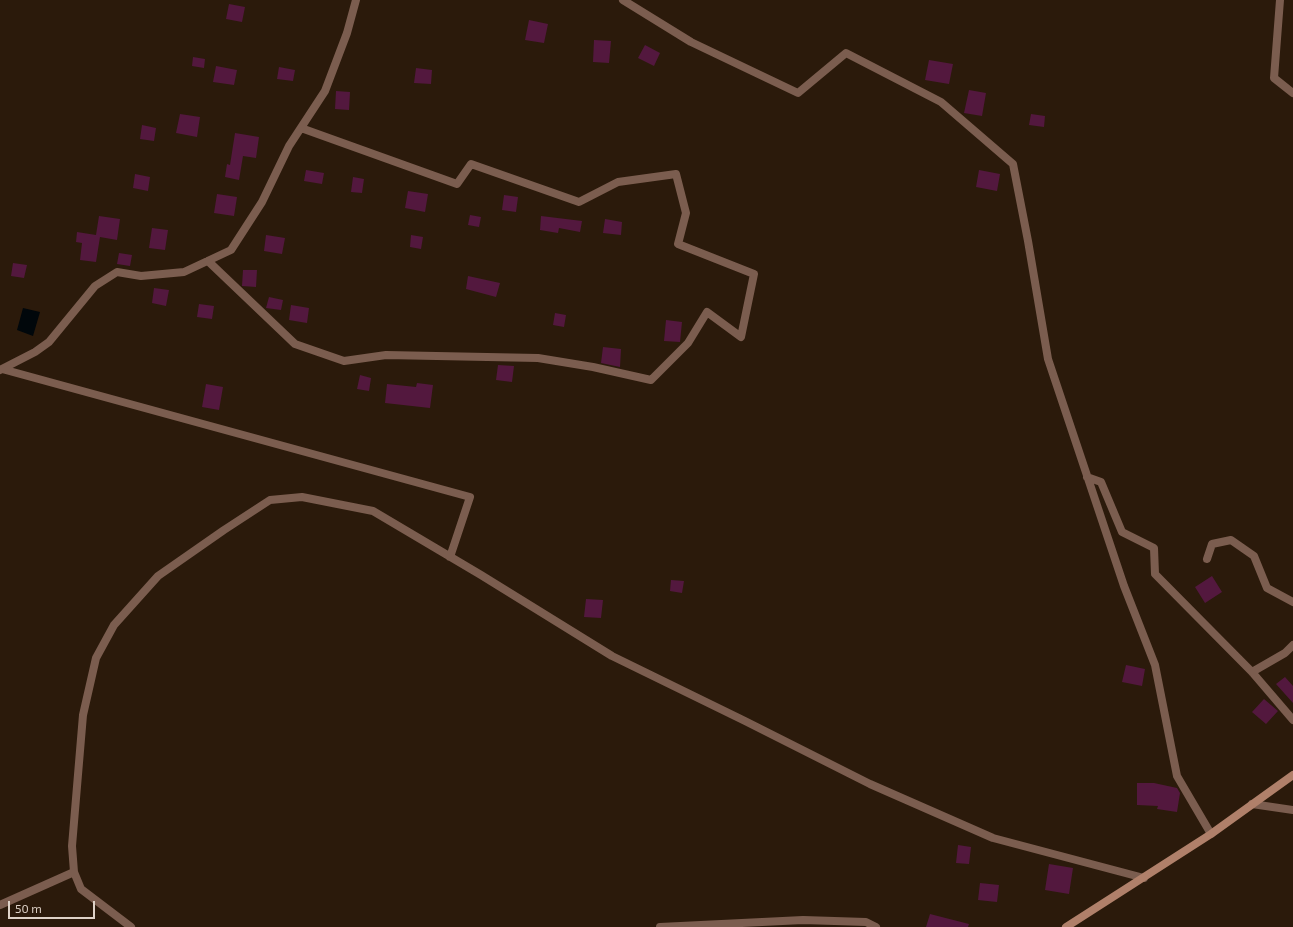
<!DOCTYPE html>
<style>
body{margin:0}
#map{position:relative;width:1293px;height:927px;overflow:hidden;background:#2b1a0b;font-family:"Exo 2",sans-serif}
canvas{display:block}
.scale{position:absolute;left:8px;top:901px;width:87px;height:18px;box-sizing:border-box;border:2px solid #ded2c8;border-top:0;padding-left:5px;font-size:12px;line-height:14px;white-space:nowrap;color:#ded2c8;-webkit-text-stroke:3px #2b1a0b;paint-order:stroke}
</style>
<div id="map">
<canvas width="1293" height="927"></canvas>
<div class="scale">50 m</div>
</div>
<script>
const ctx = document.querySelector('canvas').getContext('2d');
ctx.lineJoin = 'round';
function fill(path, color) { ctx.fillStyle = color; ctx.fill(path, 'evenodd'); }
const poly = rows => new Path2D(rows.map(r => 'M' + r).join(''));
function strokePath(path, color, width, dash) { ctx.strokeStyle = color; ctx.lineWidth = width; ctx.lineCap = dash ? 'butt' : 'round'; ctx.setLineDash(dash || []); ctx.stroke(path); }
fill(poly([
 [23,308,40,312,33,336,17,330]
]), '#01070b');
fill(poly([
 [229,4,245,7,242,22,226,19],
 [529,20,548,24,544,43,525,40],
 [594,40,611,41,609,63,593,62],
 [645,45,660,53,654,66,638,58],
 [193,57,205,59,204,68,192,66],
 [929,60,953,64,949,84,925,80],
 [216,66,237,70,234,85,213,82],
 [279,67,295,70,293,81,277,79],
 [416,68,432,70,431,84,414,83],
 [969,90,986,93,982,116,964,113],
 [336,91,350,92,349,110,335,109],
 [180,114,200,117,197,137,176,133],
 [1031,114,1045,116,1044,127,1029,125],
 [142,125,156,128,154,141,140,139],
 [235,133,259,137,256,158,243,156,239,180,225,177,227,164,230,165],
 [306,170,324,173,322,184,304,181],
 [979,170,1000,174,997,191,976,187],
 [135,174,150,177,148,191,133,188],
 [353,177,364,179,362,193,351,192],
 [408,191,428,194,425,212,405,208],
 [217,194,237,197,234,216,214,213],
 [504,195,518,197,516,212,502,210],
 [470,215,481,217,479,227,468,225],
 [99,216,120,219,117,240,100,237,96,262,80,260,82,243,76,242,77,232,96,235],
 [541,216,582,221,580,232,559,228,558,233,540,230],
 [605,219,622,222,621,235,603,233],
 [152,228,168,230,165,250,149,248],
 [266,235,285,238,282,254,264,251],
 [411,235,423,237,421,249,410,247],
 [119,253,132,255,130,266,117,264],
 [13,263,27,265,24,278,11,276],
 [243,270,257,270,256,287,242,286],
 [468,276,500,283,496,297,466,289],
 [154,288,169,290,166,306,152,303],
 [269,297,283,300,281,310,266,308],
 [199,304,214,306,212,319,197,317],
 [291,305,309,308,307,323,289,320],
 [555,313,566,315,564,327,553,325],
 [666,320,682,322,680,342,664,341],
 [603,347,621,349,620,367,601,363],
 [498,365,514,366,512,382,496,380],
 [360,375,371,378,369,391,357,389],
 [417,383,433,385,430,408,385,403,387,384,416,387],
 [206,384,223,387,219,410,202,407],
 [1212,576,1222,592,1205,603,1195,587],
 [671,580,684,581,682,593,670,591],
 [586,599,603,600,601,618,584,617],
 [1126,665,1145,669,1142,686,1122,682],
 [1285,677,1293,686,1293,703,1276,684],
 [1264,699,1278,711,1266,724,1252,712],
 [1137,783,1154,783,1177,788,1180,793,1177,812,1157,809,1158,806,1137,805],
 [958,845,971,847,969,864,956,863],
 [1049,864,1073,868,1069,894,1045,890],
 [980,883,999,885,997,902,978,900],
 [930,914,969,924,968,927,926,927]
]), '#53183e');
strokePath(poly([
 [623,0,691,42,798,93,846,53,941,102,1013,164,1028,241,1048,359,1124,586,1155,665,1177,776,1211,834],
 [1280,0,1274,78,1293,93],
 [208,261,295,344,344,361,386,355,538,358,593,367,651,380,688,343,707,312,741,337,754,274,678,244,686,213,676,174,618,182,579,202,471,164,457,184,301,128],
 [2,369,470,497,450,557],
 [0,370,35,352,49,342,95,286,117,272,141,276,184,272,231,250,262,202,289,146,325,91,347,33,356,0],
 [1087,477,1101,482,1122,532,1154,548,1155,574,1252,672,1293,720],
 [1207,559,1212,544,1231,540,1254,556,1267,588,1293,602],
 [1252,672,1285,653,1293,645],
 [1252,804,1293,810],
 [0,905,74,872],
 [131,927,81,889,74,872,72,846,83,715,96,658,114,625,158,576,224,530,270,500,302,497,373,511,481,575,612,656,745,721,870,784,993,838,1144,878],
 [660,927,803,920,866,922,876,927]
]), '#7b5d4f', 8);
strokePath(poly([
 [1066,927,1211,834,1293,775]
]), '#b0806a', 8);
</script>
